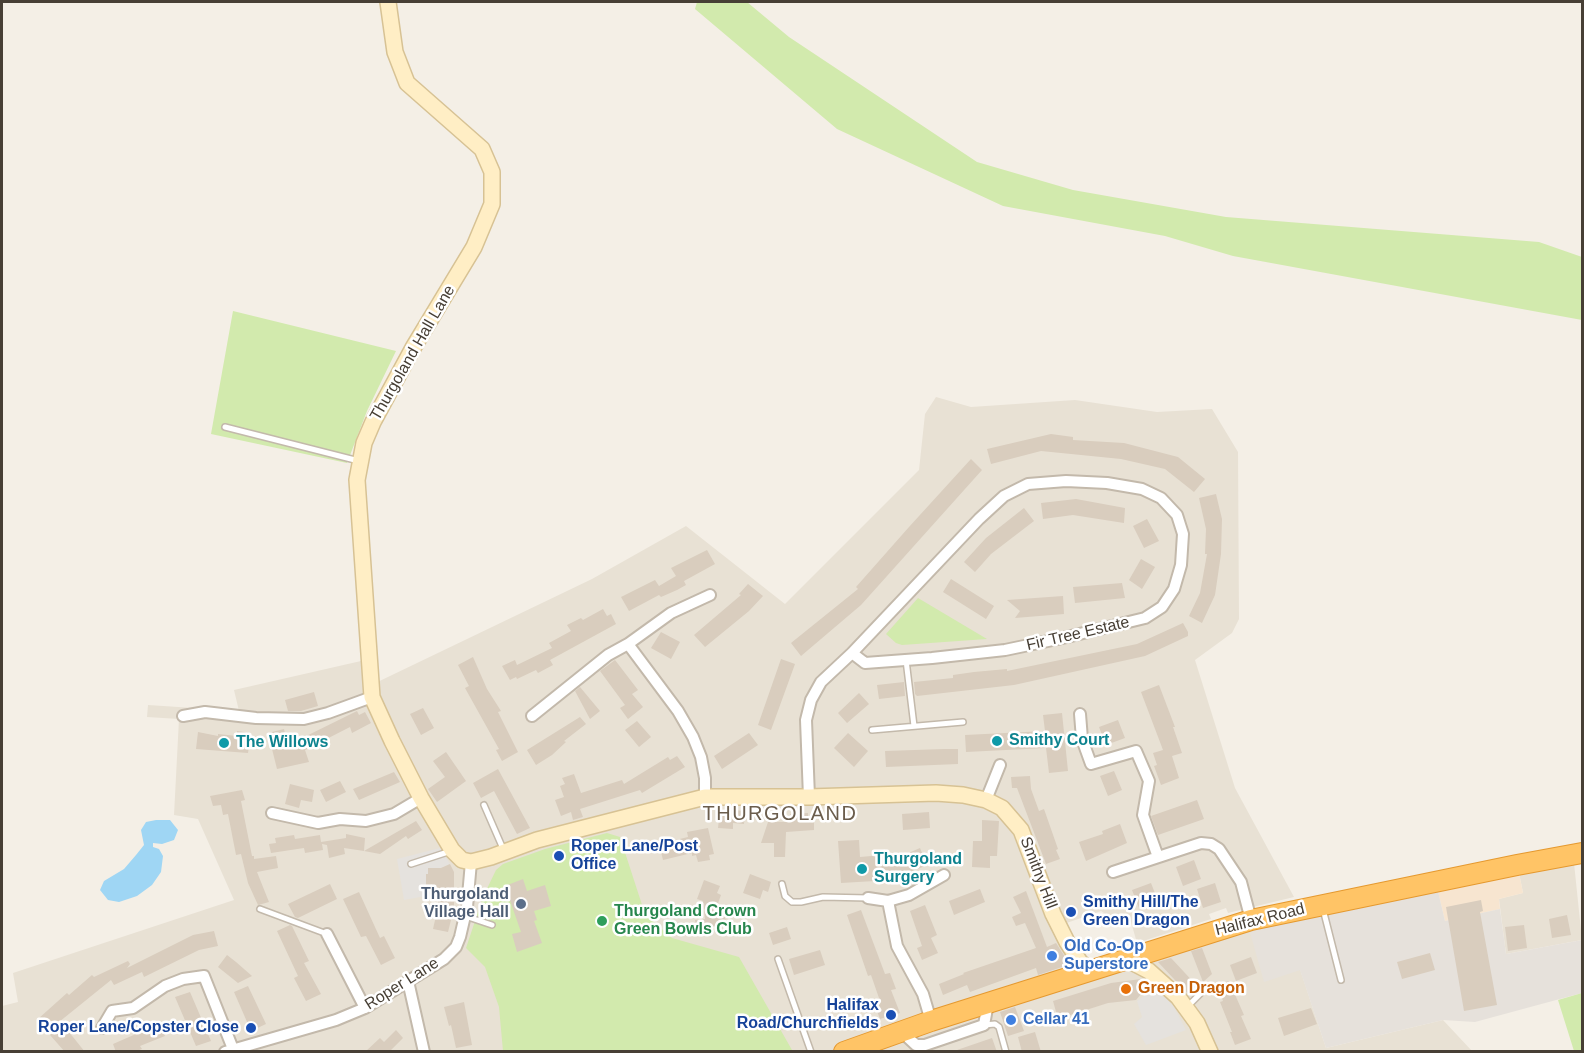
<!DOCTYPE html>
<style>
body{margin:0}
#map{position:relative;width:1584px;height:1053px;overflow:hidden;background:#f4efe6;font-family:Helvetica,sans-serif}
canvas{display:block}
.frame{position:absolute;inset:0;border:3px solid #473f35;pointer-events:none}
</style>
<div id="map">
<canvas width="1584" height="1053"></canvas>
<div class="frame"></div>
</div>
<script>
const ctx = document.querySelector('canvas').getContext('2d');
ctx.lineJoin = 'round';
function fill(path, color) { ctx.fillStyle = color; ctx.fill(path, 'evenodd'); }
const poly = rows => new Path2D(rows.map(r => 'M' + r).join(''));
function strokePath(path, color, width, dash) { ctx.strokeStyle = color; ctx.lineWidth = width; ctx.lineCap = dash ? 'butt' : 'round'; ctx.setLineDash(dash || []); ctx.stroke(path); }
function label(font, color, halo, rows, align = 'center') {
  ctx.font = font + ' Helvetica,sans-serif'; ctx.lineWidth = 5; ctx.setLineDash([]); ctx.textBaseline = 'middle'; ctx.strokeStyle = halo; ctx.fillStyle = color; for (const [text, x, y, turn = 0] of rows) {
    ctx.save(); ctx.translate(x, y); ctx.rotate((+turn || 0) * Math.PI / 180); ctx.textAlign = isNaN(turn) ? turn : align; if (halo) ctx.strokeText(text, 0, 0); ctx.fillText(text, 0, 0); ctx.restore();
  }
}
fill(poly([
 [936,397,971,407,1075,400,1157,412,1212,409,1238,452,1239,619,1232,633,1195,660,1235,788,1294,897,1228,913,1226,908,1209,914,1211,919,1137,943,1131,922,1118,922,1101,911,1055,927,1078,981,1249,929,1300,969,1326,1048,1443,1020,1472,1051,2,1052,2,1006,18,1002,13,973,234,900,198,819,174,815,179,719,147,717,148,705,239,711,234,690,361,661,365,688,592,579,686,526,785,604,919,470,925,414],
 [1574,863,1582,940,1506,954,1499,899,1523,893,1519,873]
]), '#e8e1d4');
fill(poly([
 [1519,873,1523,893,1499,899,1500,909,1445,921,1437,887]
]), '#f7e5d0');
fill(poly([
 [1437,887,1445,921,1500,909,1506,954,1582,940,1582,993,1475,1022,1443,1020,1326,1048,1300,970,1264,982,1249,929]
]), '#e6e1db');
fill(poly([
 [697,2,747,2,789,37,977,162,1073,190,1226,217,1539,242,1582,257,1582,320,1233,256,1165,236,1003,206,837,129,695,9],
 [233,311,396,351,367,411,347,463,211,434],
 [918,598,987,639,902,645,896,643,886,634],
 [607,833,620,837,645,914,672,938,739,957,792,1050,788,1052,503,1051,499,1007,485,967,466,948,483,897,496,870,503,864,545,849],
 [1582,993,1582,1051,1574,1051,1558,1000]
]), '#d2eaad');
fill(poly([
 [440,848,450,864,441,868,428,868,428,874,426,874,426,896,404,900,397,859],
 [1147,983,1159,991,1173,1005,1186,1030,1146,1045,1134,1024,1142,1017,1137,1001,1145,995]
]), '#e5e2de');
fill(poly([
 [156,820,170,820,178,830,174,840,162,844,153,843,153,847,159,849,163,856,161,872,152,885,137,896,119,902,108,900,100,890,104,881,124,869,136,855,144,845,141,830,146,822]
]), '#9fd6f4');
fill(poly([
 [1051,434,1073,437,1073,440,1124,443,1178,457,1205,479,1194,492,1165,469,1121,459,1041,451,991,464,987,449],
 [971,459,982,470,861,605,801,656,791,643,858,589,856,587,909,527],
 [1216,494,1222,519,1221,554,1215,595,1202,623,1189,616,1200,593,1207,554,1205,554,1206,529,1199,498],
 [1076,499,1125,508,1124,523,1073,515,1043,519,1041,503],
 [1024,508,1034,521,991,554,975,572,964,562,986,538],
 [1147,519,1159,541,1144,548,1133,526],
 [707,550,715,564,684,581,686,585,677,590,661,597,659,595,629,611,621,597,655,580,659,586,676,576,671,568],
 [1141,559,1155,567,1142,589,1129,580],
 [951,579,994,606,986,619,943,592],
 [1122,583,1125,598,1075,603,1073,587],
 [748,584,763,596,749,611,705,647,694,635,741,595,739,594],
 [1063,596,1064,614,1015,618,1020,611,1007,600],
 [603,609,607,616,611,614,616,624,550,660,553,665,538,673,536,670,517,679,516,677,510,680,502,666,515,660,517,665,552,648,549,643,571,631,567,625,581,618,583,620],
 [1183,623,1188,632,1188,636,1145,656,1014,685,917,696,915,694,914,682,953,678,953,675,974,672,1007,669,1007,671,1137,644],
 [661,632,680,642,671,659,651,648],
 [473,657,487,689,501,711,498,712,518,752,502,761,496,750,499,749,465,688,469,686,458,665],
 [781,659,795,664,771,730,758,725],
 [615,660,638,690,632,694,643,707,628,719,620,708,625,705,600,671],
 [904,682,905,696,879,699,877,685],
 [1159,685,1175,727,1173,727,1182,753,1172,756,1179,778,1161,785,1154,766,1157,765,1153,753,1163,750,1141,692],
 [580,687,600,711,590,719,575,691],
 [314,692,318,706,301,711,288,711,285,700],
 [859,693,869,704,847,723,838,713],
 [423,708,434,728,421,735,410,714],
 [357,711,359,715,365,712,371,723,352,733,350,727,305,750,309,762,277,769,268,733,284,729,288,745],
 [1062,713,1068,771,1049,773,1046,748,966,752,965,735,1045,731,1043,715],
 [580,717,586,724,564,741,566,742,552,755,536,765,527,750],
 [1118,720,1125,738,1106,745,1099,727],
 [637,721,651,737,639,747,625,730],
 [237,731,251,733,248,753,196,749,198,732,218,736,218,734,237,736],
 [749,733,758,745,722,769,714,756],
 [848,733,868,751,854,767,834,748],
 [944,749,958,749,958,764,886,767,885,751],
 [446,752,466,781,437,802,428,789,445,777,433,761],
 [677,756,685,767,642,793,640,790,580,809,583,817,573,820,571,812,561,816,555,800,564,797,560,786,565,784,562,778,574,774,581,793,622,780,624,784,668,757,670,760],
 [498,769,530,828,517,834,494,791,481,798,473,783],
 [1114,771,1122,790,1108,796,1100,776],
 [394,772,400,782,359,800,353,789],
 [1030,776,1031,789,1039,811,1044,809,1058,849,1056,850,1060,859,1046,864,1017,788,1012,788,1011,777],
 [340,781,346,792,326,802,320,790],
 [290,784,314,790,312,802,301,800,299,808,285,804],
 [242,790,245,800,241,801,252,856,254,856,254,859,276,856,278,868,257,872,269,902,262,904,258,905,248,883,241,854,236,855,228,814,223,815,221,805,213,806,210,796],
 [1197,800,1204,819,1158,835,1151,816],
 [720,809,745,811,744,824,733,823,733,829,718,828],
 [929,812,930,828,903,830,902,814],
 [808,813,808,822,814,822,814,830,786,832,785,857,774,857,774,843,761,843,768,822,791,822,790,814],
 [982,820,999,821,997,856,990,856,990,868,972,867,973,841,982,841],
 [416,821,422,830,408,839,406,836,380,854,364,851],
 [1120,824,1127,843,1086,861,1079,842,1103,834,1102,831],
 [708,828,714,854,709,855,710,860,698,862,696,855,692,856,692,853,663,860,659,844,688,837,687,832],
 [346,834,365,838,364,851,344,848,345,854,329,858,327,845,322,844,323,850,305,853,304,848,271,853,269,844,276,843,275,838,294,835,295,839,320,835,321,842,346,838],
 [859,840,860,857,883,855,883,864,920,848,927,865,892,880,841,883,838,841],
 [1194,860,1201,879,1183,886,1176,867],
 [450,864,454,872,454,908,448,932,433,929,438,907,438,894,426,896,426,874,428,874,428,868,441,868],
 [750,874,771,882,768,892,763,890,760,899,743,893],
 [523,879,527,891,545,885,551,906,534,911,537,920,534,921,542,943,517,952,512,934,521,932,505,886],
 [704,880,720,886,717,893,721,895,716,909,722,908,727,925,708,927,706,932,706,928,696,929,695,920,705,919,703,901,697,899],
 [1151,883,1158,901,1139,908,1132,890],
 [1215,883,1221,902,1203,908,1197,889],
 [330,884,337,899,298,918,295,917,288,904],
 [980,889,985,902,954,915,949,901],
 [1026,891,1047,947,1056,943,1065,957,1067,961,1065,966,1038,975,1036,968,970,992,967,985,943,995,939,984,964,974,963,973,1036,948,1025,923,1016,926,1012,917,1021,913,1013,897],
 [359,892,380,938,384,936,395,958,381,965,366,936,361,937,343,899],
 [1481,900,1483,911,1480,912,1497,1005,1464,1011,1446,907],
 [925,905,937,935,931,938,938,953,922,960,917,948,922,946,910,911],
 [861,910,885,974,890,973,896,989,891,990,900,1013,880,1019,873,1000,879,998,871,975,868,976,847,915],
 [1567,915,1571,935,1552,938,1549,919],
 [290,925,292,926,309,961,304,963,321,994,306,1001,294,978,298,976,277,931],
 [1524,925,1527,948,1508,951,1505,927],
 [787,927,791,939,773,945,769,933],
 [214,931,218,946,199,950,144,977,142,972,114,985,111,980,59,1022,38,1019,67,993,69,995,92,975,94,977,128,961,130,964,127,968,193,935],
 [1202,948,1212,974,1203,982,1191,951],
 [820,950,825,965,794,975,789,959],
 [1430,953,1435,970,1402,979,1397,962],
 [227,955,236,962,252,976,238,983,218,967],
 [1251,957,1257,973,1236,981,1230,965],
 [1171,958,1198,987,1189,995,1158,962],
 [1141,979,1141,994,1136,1000,1108,1003,1058,1019,1053,1001,1111,983],
 [1229,981,1244,1015,1241,1016,1251,1039,1235,1045,1230,1032,1232,1032,1220,1002,1223,1001,1217,985],
 [248,986,266,1024,251,1031,234,992],
 [190,992,211,1041,196,1046,175,997],
 [464,1002,472,1045,456,1048,451,1025,449,1026,444,1007],
 [1015,1007,1024,1031,1008,1036,1000,1012],
 [1311,1008,1317,1024,1284,1036,1278,1018],
 [158,1020,165,1036,140,1046,142,1049,134,1052,116,1052,113,1044,136,1034,134,1030],
 [62,1025,73,1037,85,1052,65,1052,50,1035],
 [396,1030,403,1038,391,1050,393,1052,365,1052,380,1038,384,1042],
 [1035,1032,1041,1052,1022,1052,1018,1037],
 [992,1038,997,1052,958,1052,957,1050]
]), '#d9cdbe');
const lane = poly([
 [225,427,359,461],
 [906,660,914,726],
 [872,730,963,722],
 [484,805,504,851],
 [411,864,451,851],
 [782,884,785,896,792,902,801,902,823,897,868,898],
 [260,909,327,934],
 [1323,909,1341,980],
 [465,916,492,925],
 [778,959,811,1052],
 [1187,1007,1207,987],
 [984,1025,995,1024,999,1027,1006,1052]
]);
const street = poly([
 [628,644,678,711,693,737,701,757,705,778,705,797],
 [1080,714,1082,739,1091,764,1136,751,1149,781,1143,815,1158,857],
 [183,716,205,712,256,718,304,719,328,713,372,697],
 [532,716,608,655,628,644,671,613,710,595],
 [809,797,806,720,811,700,821,682,852,653,979,519,1004,496,1028,484,1066,481,1107,483,1142,489,1161,498,1177,515,1183,534,1181,565,1174,589,1162,607,1145,618,1067,637,1005,650,932,658,865,663,852,653],
 [986,800,1000,765],
 [272,813,318,823,340,819,366,821,394,814,421,798],
 [1113,872,1201,843,1211,844,1219,849,1241,882,1251,920],
 [868,898,888,901,909,895,944,875],
 [888,901,897,946,923,994,931,1021],
 [327,934,365,1008],
 [408,981,424,1052],
 [102,1028,112,1011,133,1008,165,986,183,979,204,976,233,1049],
 [902,1032,916,1045,925,1045,984,1025,988,1003],
 [225,1052,336,1020,365,1008,444,959,456,947,460,937,467,907,471,862]
]);
const secondary = poly([
 [388,2,395,52,407,83,482,149,492,172,492,204,474,247,413,348,373,422,364,443,357,480,372,697,392,741,421,798,452,850,462,860,471,862,491,857,537,840,705,797,809,797,936,793,963,795,986,800,1002,808,1021,830,1053,914,1067,942,1080,962,1090,970],
 [1126,959,1149,971,1178,997,1197,1023,1210,1052]
]);
const highway = poly([
 [844,1052,931,1021,1251,920,1517,865,1582,853]
]);
strokePath(lane, '#c3b9ab', 8);
strokePath(street, '#c3b9ab', 14);
strokePath(secondary, '#d7c294', 18);
strokePath(highway, '#e5992f', 22);
strokePath(lane, '#fff', 5);
strokePath(street, '#fff', 10);
strokePath(secondary, '#ffeec5', 15);
strokePath(highway, '#ffc466', 20);
for (const [x, y, r, color] of [
 [997,741,6,"#0f9aa8"],
 [224,743,6,"#0f9aa8"],
 [559,856,6,"#1a4fb4"],
 [862,869,6,"#0f9aa8"],
 [521,904,6,"#5c6f8a"],
 [1071,912,6,"#1a4fb4"],
 [602,921,6,"#2e9e5b"],
 [1052,956,6,"#3f7fe0"],
 [1126,989,6,"#e8710a"],
 [891,1015,6,"#1a4fb4"],
 [1011,1020,6,"#3f7fe0"],
 [251,1028,6,"#1a4fb4"]
]) { const dot = new Path2D(); dot.arc(x, y, r, 0, 2 * Math.PI); ctx.fillStyle = color; ctx.fill(dot); strokePath(dot, '#fff', 2); }
label('16px', '#473f35', '#fff', [
 ["Thurgoland Hall Lane",413,353,-60],
 ["Fir Tree Estate",1078,634,-13],
 ["Smithy Hill",1038,873,69],
 ["Halifax Road",1260,920,-14],
 ["Roper Lane",402,984,-32]
]);
label('bold 16px', '#0d838f', '#fff', [
 ["Smithy Court",1009,741],
 ["The Willows",236,743],
 ["Thurgoland",874,860],
 ["Surgery",874,878]
], 'left');
label('bold 16px', '#164399', '#fff', [
 ["Roper Lane/Post",571,847],
 ["Office",571,865],
 ["Smithy Hill/The",1083,903],
 ["Green Dragon",1083,921],
 ["Halifax",879,1006,"right"],
 ["Road/Churchfields",879,1024,"right"],
 ["Roper Lane/Copster Close",239,1028,"right"]
], 'left');
label('bold 16px', '#4e5e75', '#fff', [
 ["Thurgoland",509,895],
 ["Village Hall",509,913]
], 'right');
label('bold 16px', '#27864d', '#fff', [
 ["Thurgoland Crown",614,912],
 ["Green Bowls Club",614,930]
], 'left');
label('bold 16px', '#366cbe', '#fff', [
 ["Old Co-Op",1064,947],
 ["Superstore",1064,965],
 ["Cellar 41",1023,1020]
], 'left');
label('bold 16px', '#c56008', '#fff', [
 ["Green Dragon",1138,989]
], 'left');
ctx.letterSpacing = '1.5px';
label('20px', '#6b5d4c', '#fff', [
 ["THURGOLAND",780,814]
]);
ctx.letterSpacing = '0px';
</script>
